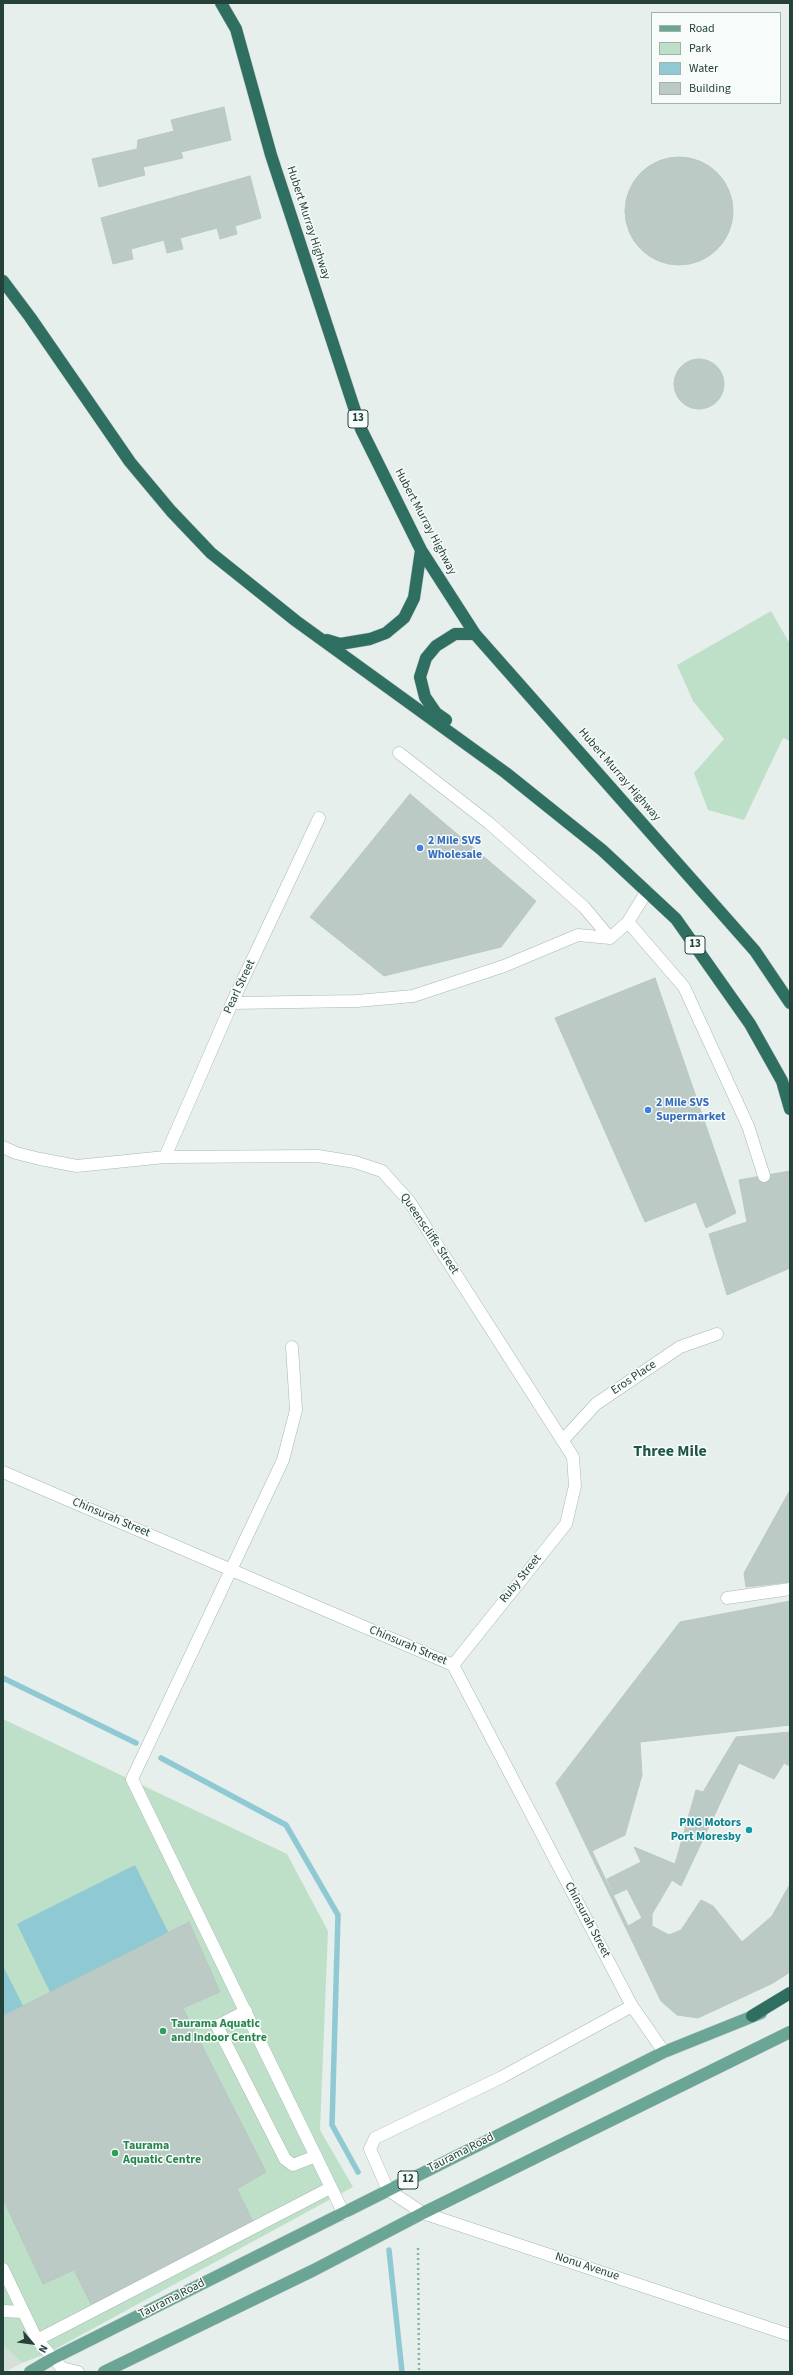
<!DOCTYPE html>
<style>
body{margin:0}
#map{position:relative;width:793px;height:2375px;overflow:hidden;background:#e6efeb;font-family:"Source Sans 3",sans-serif}
canvas{display:block}
.frame{position:absolute;inset:0;border:4px solid #24423a;pointer-events:none}
.legend{position:absolute;left:651px;top:12px;width:130px;height:92px;box-sizing:border-box;background:#f7fbf9;border:1px solid #a3b1ad;margin:0;padding:5px 7px;list-style:none;font-size:12px;color:#24423a}
.legend li{display:flex;align-items:center;gap:8px;height:20px}
.legend b{width:20px;border:1px solid #a3b1ad}
.north{position:absolute;left:12px;top:2323px;width:40px;height:40px;-webkit-text-stroke:3px #f7fbf9;paint-order:stroke;rotate:118deg;font-size:11px;font-weight:700;line-height:16px;text-align:center;color:#24423a}
.north::after{content:'';display:block;margin:auto;width:14px;height:18px;background:#24423a;clip-path:polygon(50% 0,100% 100%,50% 72%,0 100%)}
</style>
<div id="map">
<canvas width="793" height="2375"></canvas>
<div class="frame"></div>
<ul class="legend">
<li><b style="height:5px;background:#6aa596"></b>Road</li>
<li><b style="height:11px;background:#bfe0c8"></b>Park</li>
<li><b style="height:11px;background:#8ec9d4"></b>Water</li>
<li><b style="height:11px;background:#bbcac4"></b>Building</li>
</ul>
<div class="north">N</div>
</div>
<script>
const ctx = document.querySelector('canvas').getContext('2d');
ctx.lineJoin = 'round';
function fill(path, color) { ctx.fillStyle = color; ctx.fill(path, 'evenodd'); }
const poly = rows => new Path2D(rows.map(r => 'M' + r).join(''));
function strokePath(path, color, width, dash) { ctx.strokeStyle = color; ctx.lineWidth = width; ctx.lineCap = dash ? 'butt' : 'round'; ctx.setLineDash(dash || []); ctx.stroke(path); }
function label(font, color, halo, rows, align = 'center') {
  ctx.font = font + ' "Source Sans 3",sans-serif'; ctx.lineWidth = 3; ctx.setLineDash([]); ctx.textBaseline = 'middle'; ctx.strokeStyle = halo; ctx.fillStyle = color; for (const [text, x, y, turn = 0] of rows) {
    ctx.save(); ctx.translate(x, y); ctx.rotate((+turn || 0) * Math.PI / 180); ctx.textAlign = isNaN(turn) ? turn : align; if (halo) ctx.strokeText(text, 0, 0); ctx.fillText(text, 0, 0); ctx.restore();
  }
}
fill(poly([
 [3,2345,22,2363,5,2372,3,2372]
]), '#d4dfda');
fill(poly([
 [771,611,790,644,790,741,783,738,744,820,708,810,694,773,724,739,693,701,677,665],
 [3,1719,287,1854,328,1931,320,2130,353,2187,48,2353,22,2363,3,2345]
]), '#bfe0c8');
fill(poly([
 [135,1865,182,1960,63,2019,17,1924],
 [3,1966,37,2033,3,2051]
]), '#8ec9d4');
strokePath(poly([
 [3,1678,136,1743],
 [161,1758,286,1825,338,1915,332,2125,358,2172],
 [389,2250,402,2372]
]), '#8ec9d4', 5.5);
const building = poly([
 [224,107,231,140,181,152,183,158,143,167,145,175,99,187,92,159,137,149,138,140,174,131,171,120,224,107],
 '625 211a54 54 0 1 1 108 0a54 54 0 1 1-108 0Z',
 [250,176,261,218,235,226,237,234,220,239,217,228,180,238,183,249,167,253,164,240,131,249,133,259,113,264,101,218,250,176],
 '674 384a25 25 0 1 1 50 0a25 25 0 1 1-50 0Z',
 [410,794,536,901,501,947,384,976,310,917,410,794],
 [655,978,736,1213,706,1228,696,1202,645,1222,555,1018,655,978],
 [790,1171,790,1268,727,1295,709,1234,747,1222,739,1180,790,1171],
 [790,1490,790,1582,746,1587,744,1573,790,1490],
 [790,1601,790,1972,773,1983,698,2018,677,2015,661,2001,556,1783,680,1622,790,1601],
 [790,1725,790,1732,736,1737,703,1792,696,1790,675,1864,634,1847,641,1862,607,1879,614,1895,627,1889,642,1918,628,1926,592,1851,625,1835,642,1775,640,1742,790,1725],
 [739,1763,774,1779,784,1763,790,1766,790,1884,772,1916,742,1942,713,1906,701,1900,681,1930,669,1935,652,1926,652,1914,672,1880,681,1886,739,1763],
 [189,1922,220,1992,183,2008,266,2172,237,2189,255,2226,92,2306,74,2270,43,2284,3,2199,3,2016,189,1922]
]);
fill(building, '#bbcac4');
strokePath(building, '#b8c9c2', 1);
const minor = poly([
 [399,753,489,823,584,907,610,938],
 [628,922,684,987,748,1126,764,1176],
 [232,1003,357,1001,413,996,504,966,578,935,610,938,628,922,647,891],
 [3,1147,16,1153,40,1159,77,1166,165,1157,318,1156,355,1162,382,1171,409,1201,573,1457,575,1486,566,1524,453,1665],
 [165,1157,232,1003,319,818],
 [292,1347,296,1410,283,1460,132,1779,344,2214],
 [563,1440,596,1404,680,1347,717,1334],
 [3,1472,453,1665,632,2006,664,2052],
 [727,1598,790,1589],
 [632,2006,502,2077,375,2138,370,2149,388,2190,423,2213,790,2335],
 [246,2011,217,2026,285,2159,293,2165,316,2156],
 [3,2269,37,2340,62,2368,78,2372],
 [3,2311,22,2312],
 [37,2340,330,2188]
]);
const major = poly([
 [30,2372,52,2359,664,2052,761,2013],
 [104,2372,314,2270,423,2213,790,2032]
]);
const highway = poly([
 [221,3,236,29,271,155,361,429,421,550,475,634,755,951,790,1003],
 [3,281,30,317,130,462,171,511,211,553,296,621,506,773,602,850,676,919,750,1024,782,1081,790,1109],
 [327,640,340,644,370,639,386,633,404,618,414,598,421,550],
 [446,720,436,713,425,697,420,677,426,658,436,646,455,634,475,634],
 [752,2016,790,1993]
]);
strokePath(minor, '#a8b8b2', 13);
strokePath(major, '#c2cac8', 13);
strokePath(highway, '#c2cac8', 13);
strokePath(poly([
 [418,2248,419,2372]
]), '#86b3a5', 2.5, [2, 3]);
strokePath(minor, '#fff', 12);
strokePath(major, '#6aa596', 12);
strokePath(highway, '#2f6f62', 12);
for (const [x, y, r, color] of [
 [420,848,4,"#3f7fe0"],
 [648,1110,4,"#3f7fe0"],
 [749,1830,4,"#0f9aa8"],
 [163,2031,4,"#2e9e5b"],
 [115,2153,4,"#2e9e5b"]
]) { const dot = new Path2D(); dot.arc(x, y, r, 0, 2 * Math.PI); ctx.fillStyle = color; ctx.fill(dot); strokePath(dot, '#f7fbf9', 1.5); }
for (const [x, y, w] of [
 [358,419,20],
 [695,945,20],
 [408,2180,20]
]) { const box = new Path2D(); box.roundRect(x - w / 2, y - 9, w, 18, 3); ctx.fillStyle = '#f7fbf9'; ctx.fill(box); strokePath(box, '#24423a', 1); }
label('bold 11px', '#24423a', null, [
 ["13",358,419],
 ["13",695,945],
 ["12",408,2180]
]);
label('12px', '#24423a', '#f7fbf9', [
 ["Hubert Murray Highway",308,223,72],
 ["Hubert Murray Highway",425,522,62],
 ["Hubert Murray Highway",619,775,49],
 ["Pearl Street",240,987,-65],
 ["Queenscliffe Street",429,1234,56],
 ["Eros Place",634,1378,-34],
 ["Chinsurah Street",111,1518,23],
 ["Ruby Street",521,1579,-51],
 ["Chinsurah Street",408,1646,23],
 ["Chinsurah Street",587,1920,62],
 ["Taurama Road",461,2153,-27],
 ["Nonu Avenue",587,2267,18],
 ["Taurama Road",172,2299,-27]
]);
label('bold 12px', '#366cbe', '#f7fbf9', [
 ["2 Mile SVS",428,841],
 ["Wholesale",428,855],
 ["2 Mile SVS",656,1103],
 ["Supermarket",656,1117]
], 'left');
label('bold 12px', '#0d838f', '#f7fbf9', [
 ["PNG Motors",741,1823],
 ["Port Moresby",741,1837]
], 'right');
label('bold 12px', '#27864d', '#f7fbf9', [
 ["Taurama Aquatic",171,2024],
 ["and Indoor Centre",171,2038],
 ["Taurama",123,2146],
 ["Aquatic Centre",123,2160]
], 'left');
label('bold 16px', '#1f5548', '#f7fbf9', [
 ["Three Mile",670,1452]
]);
</script>
